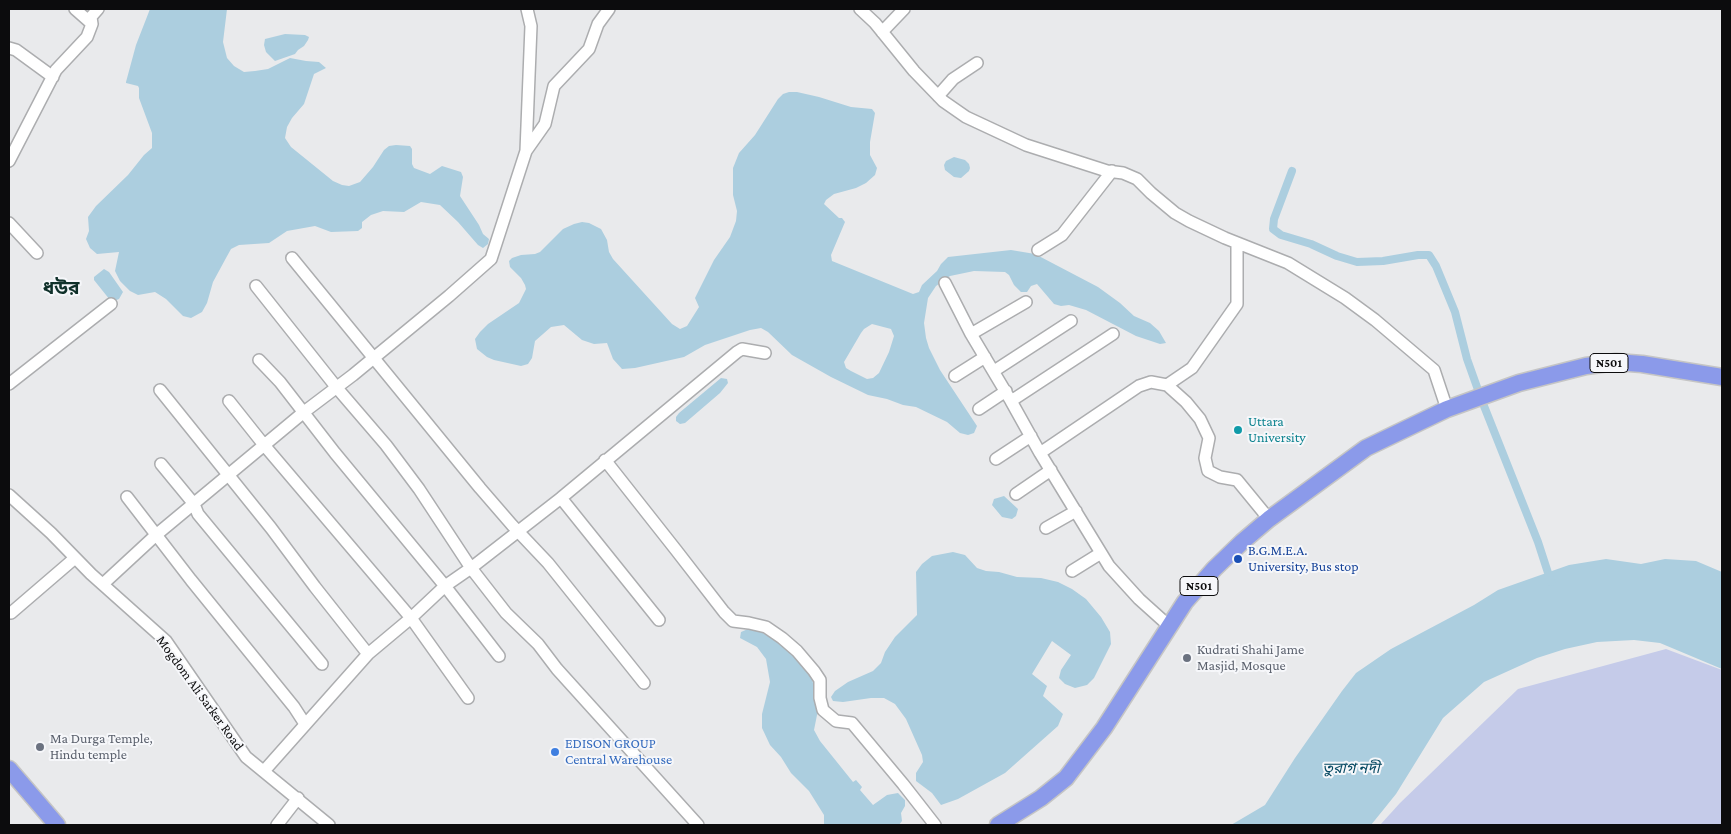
<!DOCTYPE html>
<meta charset="utf-8">
<style>
body{margin:0}
#map{position:relative;width:1731px;height:834px;overflow:hidden;background:#e9eaec;font-family:"Crimson Pro",serif}
canvas{display:block}
.frame{position:absolute;inset:0;border:10px solid #0c0c0d;pointer-events:none}
</style>
<div id="map">
<canvas width="1731" height="834"></canvas>
<div class="frame"></div>
</div>
<script>
const ctx = document.querySelector('canvas').getContext('2d');
ctx.lineJoin = 'round';
function fill(path, color) { ctx.fillStyle = color; ctx.fill(path, 'evenodd'); }
const poly = rows => new Path2D(rows.map(r => 'M' + r).join(''));
function strokePath(path, color, width, dash) { ctx.strokeStyle = color; ctx.lineWidth = width; ctx.lineCap = dash ? 'butt' : 'round'; ctx.setLineDash(dash || []); ctx.stroke(path); }
function label(font, color, halo, rows, align = 'center') {
  ctx.font = font + ' "Crimson Pro","Noto Sans Bengali",serif'; ctx.lineWidth = 4; ctx.setLineDash([]); ctx.textBaseline = 'middle'; ctx.strokeStyle = halo; ctx.fillStyle = color; for (const [text, x, y, turn = 0] of rows) {
    ctx.save(); ctx.translate(x, y); ctx.rotate((+turn || 0) * Math.PI / 180); ctx.textAlign = isNaN(turn) ? turn : align; if (halo) ctx.strokeText(text, 0, 0); ctx.fillText(text, 0, 0); ctx.restore();
  }
}
fill(poly([
 [1666,649,1722,670,1722,825,1380,825,1400,803,1518,689]
]), '#c5cbe9');
fill(poly([
 [150,9,227,9,223,42,227,58,234,66,244,72,255,71,268,69,290,58,306,61,319,62,326,68,314,74,304,104,292,118,287,127,285,138,291,147,333,181,342,185,349,186,360,182,373,167,384,150,389,146,396,145,410,146,412,149,412,164,414,168,430,174,442,166,461,172,463,177,460,196,479,225,483,234,489,239,488,244,483,248,478,245,458,222,440,205,421,202,404,212,383,211,371,215,362,222,362,228,358,231,331,232,315,226,287,231,269,243,239,245,231,249,226,258,213,282,207,303,202,312,191,318,183,316,166,299,155,292,138,295,130,291,120,281,115,271,119,252,97,254,90,248,86,239,89,231,88,217,96,206,128,175,144,155,152,148,152,133,139,98,139,88,138,86,126,83,126,82,136,45],
 [285,34,305,35,309,37,308,40,304,46,298,50,295,54,275,61,266,52,264,45,265,39],
 [789,92,797,92,819,97,851,107,872,109,875,113,870,142,870,155,877,168,875,175,866,183,856,188,834,194,826,200,824,204,839,218,842,218,845,222,831,255,832,261,913,294,919,292,922,285,937,271,941,264,948,257,1011,250,1035,254,1098,287,1120,303,1134,316,1150,323,1159,331,1166,343,1160,344,1136,336,1086,310,1069,305,1061,306,1054,304,1037,284,1031,286,1027,292,1021,292,1014,285,1009,275,1005,272,974,271,950,276,936,286,928,298,924,323,926,338,929,348,940,370,977,426,974,433,968,435,960,433,947,422,916,407,903,405,887,399,868,395,831,377,792,355,768,332,761,328,750,330,705,345,684,357,635,368,622,369,613,359,607,343,594,344,582,340,564,325,551,327,535,341,532,358,528,364,521,366,494,360,487,357,477,349,475,339,480,332,488,324,519,303,526,289,525,285,521,278,510,267,509,261,512,258,521,255,535,254,540,252,563,229,574,224,582,222,589,223,601,229,607,240,609,252,613,259,672,324,680,329,687,326,699,307,695,298,714,260,730,237,736,221,737,211,733,195,733,168,739,153,755,135,778,99,783,94],
 [872,324,891,329,894,336,889,352,879,373,873,378,867,379,851,371,846,368,844,362,861,333,864,329],
 [954,157,965,160,969,164,970,168,969,171,961,178,954,177,945,170,944,165,946,161],
 [104,269,109,272,123,292,119,299,114,301,110,300,94,280,94,277],
 [721,378,727,379,728,383,720,393,685,423,680,424,676,421,676,417,679,413],
 [1004,496,1018,509,1016,516,1012,519,1002,517,992,505,994,499],
 [953,552,965,555,977,568,986,571,999,572,1017,577,1041,578,1058,582,1072,589,1086,599,1101,617,1110,632,1111,644,1094,678,1087,685,1075,688,1065,684,1059,678,1061,670,1071,655,1052,641,1032,674,1047,686,1043,696,1063,714,1058,726,1005,773,958,799,941,805,932,793,916,781,916,773,923,762,922,755,906,719,895,704,884,698,871,698,843,702,833,701,831,697,835,691,848,682,873,671,881,663,885,652,895,637,917,615,916,572,922,564,932,556],
 [1606,559,1641,564,1665,559,1696,561,1722,572,1722,669,1660,643,1634,640,1597,642,1565,649,1537,658,1484,682,1443,718,1396,794,1371,825,1231,825,1265,805,1295,758,1342,691,1356,673,1391,649,1474,605,1498,590,1569,565],
 [748,629,761,632,778,642,802,665,812,679,814,687,818,710,814,730,820,741,853,782,856,780,862,787,860,790,873,805,887,795,898,793,905,800,905,806,901,813,902,821,899,825,824,825,824,815,809,791,791,773,781,757,770,745,762,728,762,714,770,682,766,659,757,647,740,638,741,632]
]), '#accedf');
strokePath(poly([
 [1292,171,1274,219,1273,229,1281,235,1311,244,1337,256,1357,262,1383,261,1418,255,1429,255,1436,266,1455,312,1467,359,1482,401,1538,542,1551,582]
]), '#accedf', 8);
const minor = poly([
 [860,9,875,23,914,71,943,101,966,117,1026,145,1107,171,1123,173,1137,179,1151,193,1175,213,1189,221,1225,238,1288,263,1345,298,1375,320,1434,370,1447,409],
 [92,24,91,17,98,9],
 [882,32,904,9],
 [9,48,16,50,53,77],
 [938,96,953,79,977,63],
 [526,151,545,124,554,86,589,49,598,24,609,9],
 [9,161,56,70,87,37,92,24,75,9],
 [9,223,37,253],
 [1237,243,1237,304,1192,368,1167,385,1186,402,1200,419,1209,438,1205,458,1208,471,1220,477,1237,480,1269,519],
 [1038,250,1062,235,1112,171],
 [292,258,480,488,512,525,548,563,644,683],
 [945,283,971,334,1011,401,1040,453,1109,566,1139,599,1169,626],
 [256,286,337,388,386,445,419,489,471,568,506,613,538,644,557,669,698,825],
 [971,334,1026,302],
 [259,360,280,382,335,453,445,586,499,656],
 [994,371,1071,321],
 [955,376,985,357],
 [9,384,111,304],
 [160,390,271,528,315,587,368,654],
 [229,401,264,445,411,618,468,698],
 [1011,401,1113,334],
 [979,409,1006,391],
 [1040,453,1139,386,1151,382,1167,385],
 [996,459,1031,436],
 [605,460,676,550,724,612,733,621,749,623,766,627,782,638,797,651,814,671,820,680,820,698,823,710,836,721,852,723,903,784,935,825],
 [161,464,194,504,198,514,322,664],
 [1016,494,1051,470],
 [9,495,51,533,91,574,166,641,246,757,329,825],
 [127,497,191,580,294,707,305,724],
 [561,498,659,620],
 [1046,528,1076,511],
 [1072,571,1101,553],
 [103,584,156,535,304,412,353,375,449,296,491,259,526,151,531,26,527,9],
 [11,613,75,558],
 [264,771,368,654,411,618,445,586,471,568,561,498,737,352,742,349,765,353],
 [277,825,298,798]
]);
const highway = poly([
 [9,769,57,825],
 [998,825,1041,798,1066,778,1104,728,1185,602,1214,569,1242,542,1269,519,1366,448,1447,409,1519,383,1586,366,1616,362,1642,364,1722,377]
]);
strokePath(minor, '#acadaf', 14);
strokePath(highway, '#c5c5c5', 19);
strokePath(minor, '#fff', 11);
strokePath(highway, '#8b9aea', 16);
for (const [x, y, r, color] of [
 [1238,430,5,"#0f9aa8"],
 [1238,559,5,"#1a4fb4"],
 [1187,658,5,"#6b7280"],
 [40,747,5,"#6b7280"],
 [555,752,5,"#3f7fe0"]
]) { const dot = new Path2D(); dot.arc(x, y, r, 0, 2 * Math.PI); ctx.fillStyle = color; ctx.fill(dot); strokePath(dot, '#f6f7fa', 2); }
for (const [x, y, w] of [
 [1609,363,38],
 [1199,586,38]
]) { const box = new Path2D(); box.roundRect(x - w / 2, y - 9.5, w, 19, 4); ctx.fillStyle = '#f6f7fa'; ctx.fill(box); strokePath(box, '#0c0c0d', 1); }
label('bold 12px', '#0c0c0d', null, [
 ["N501",1609,363],
 ["N501",1199,586]
]);
label('14px', '#0d838f', '#f6f7fa', [
 ["Uttara",1248,422],
 ["University",1248,438]
], 'left');
label('14px', '#164399', '#f6f7fa', [
 ["B.G.M.E.A.",1248,551],
 ["University, Bus stop",1248,567]
], 'left');
label('14px', '#5b616d', '#f6f7fa', [
 ["Kudrati Shahi Jame",1197,650],
 ["Masjid, Mosque",1197,666],
 ["Ma Durga Temple,",50,739],
 ["Hindu temple",50,755]
], 'left');
label('14px', '#0c0c0d', '#f6f7fa', [
 ["Mogdom Ali Sarker Road",200,693,54]
]);
label('14px', '#366cbe', '#f6f7fa', [
 ["EDISON GROUP",565,744],
 ["Central Warehouse",565,760]
], 'left');
label('italic 15px', '#064962', '#f6f7fa', [
 ["তুরাগ নদী",1351,768]
]);
label('bold 19px', '#10312a', '#f6f7fa', [
 ["ধউর",61,288]
]);
</script>
